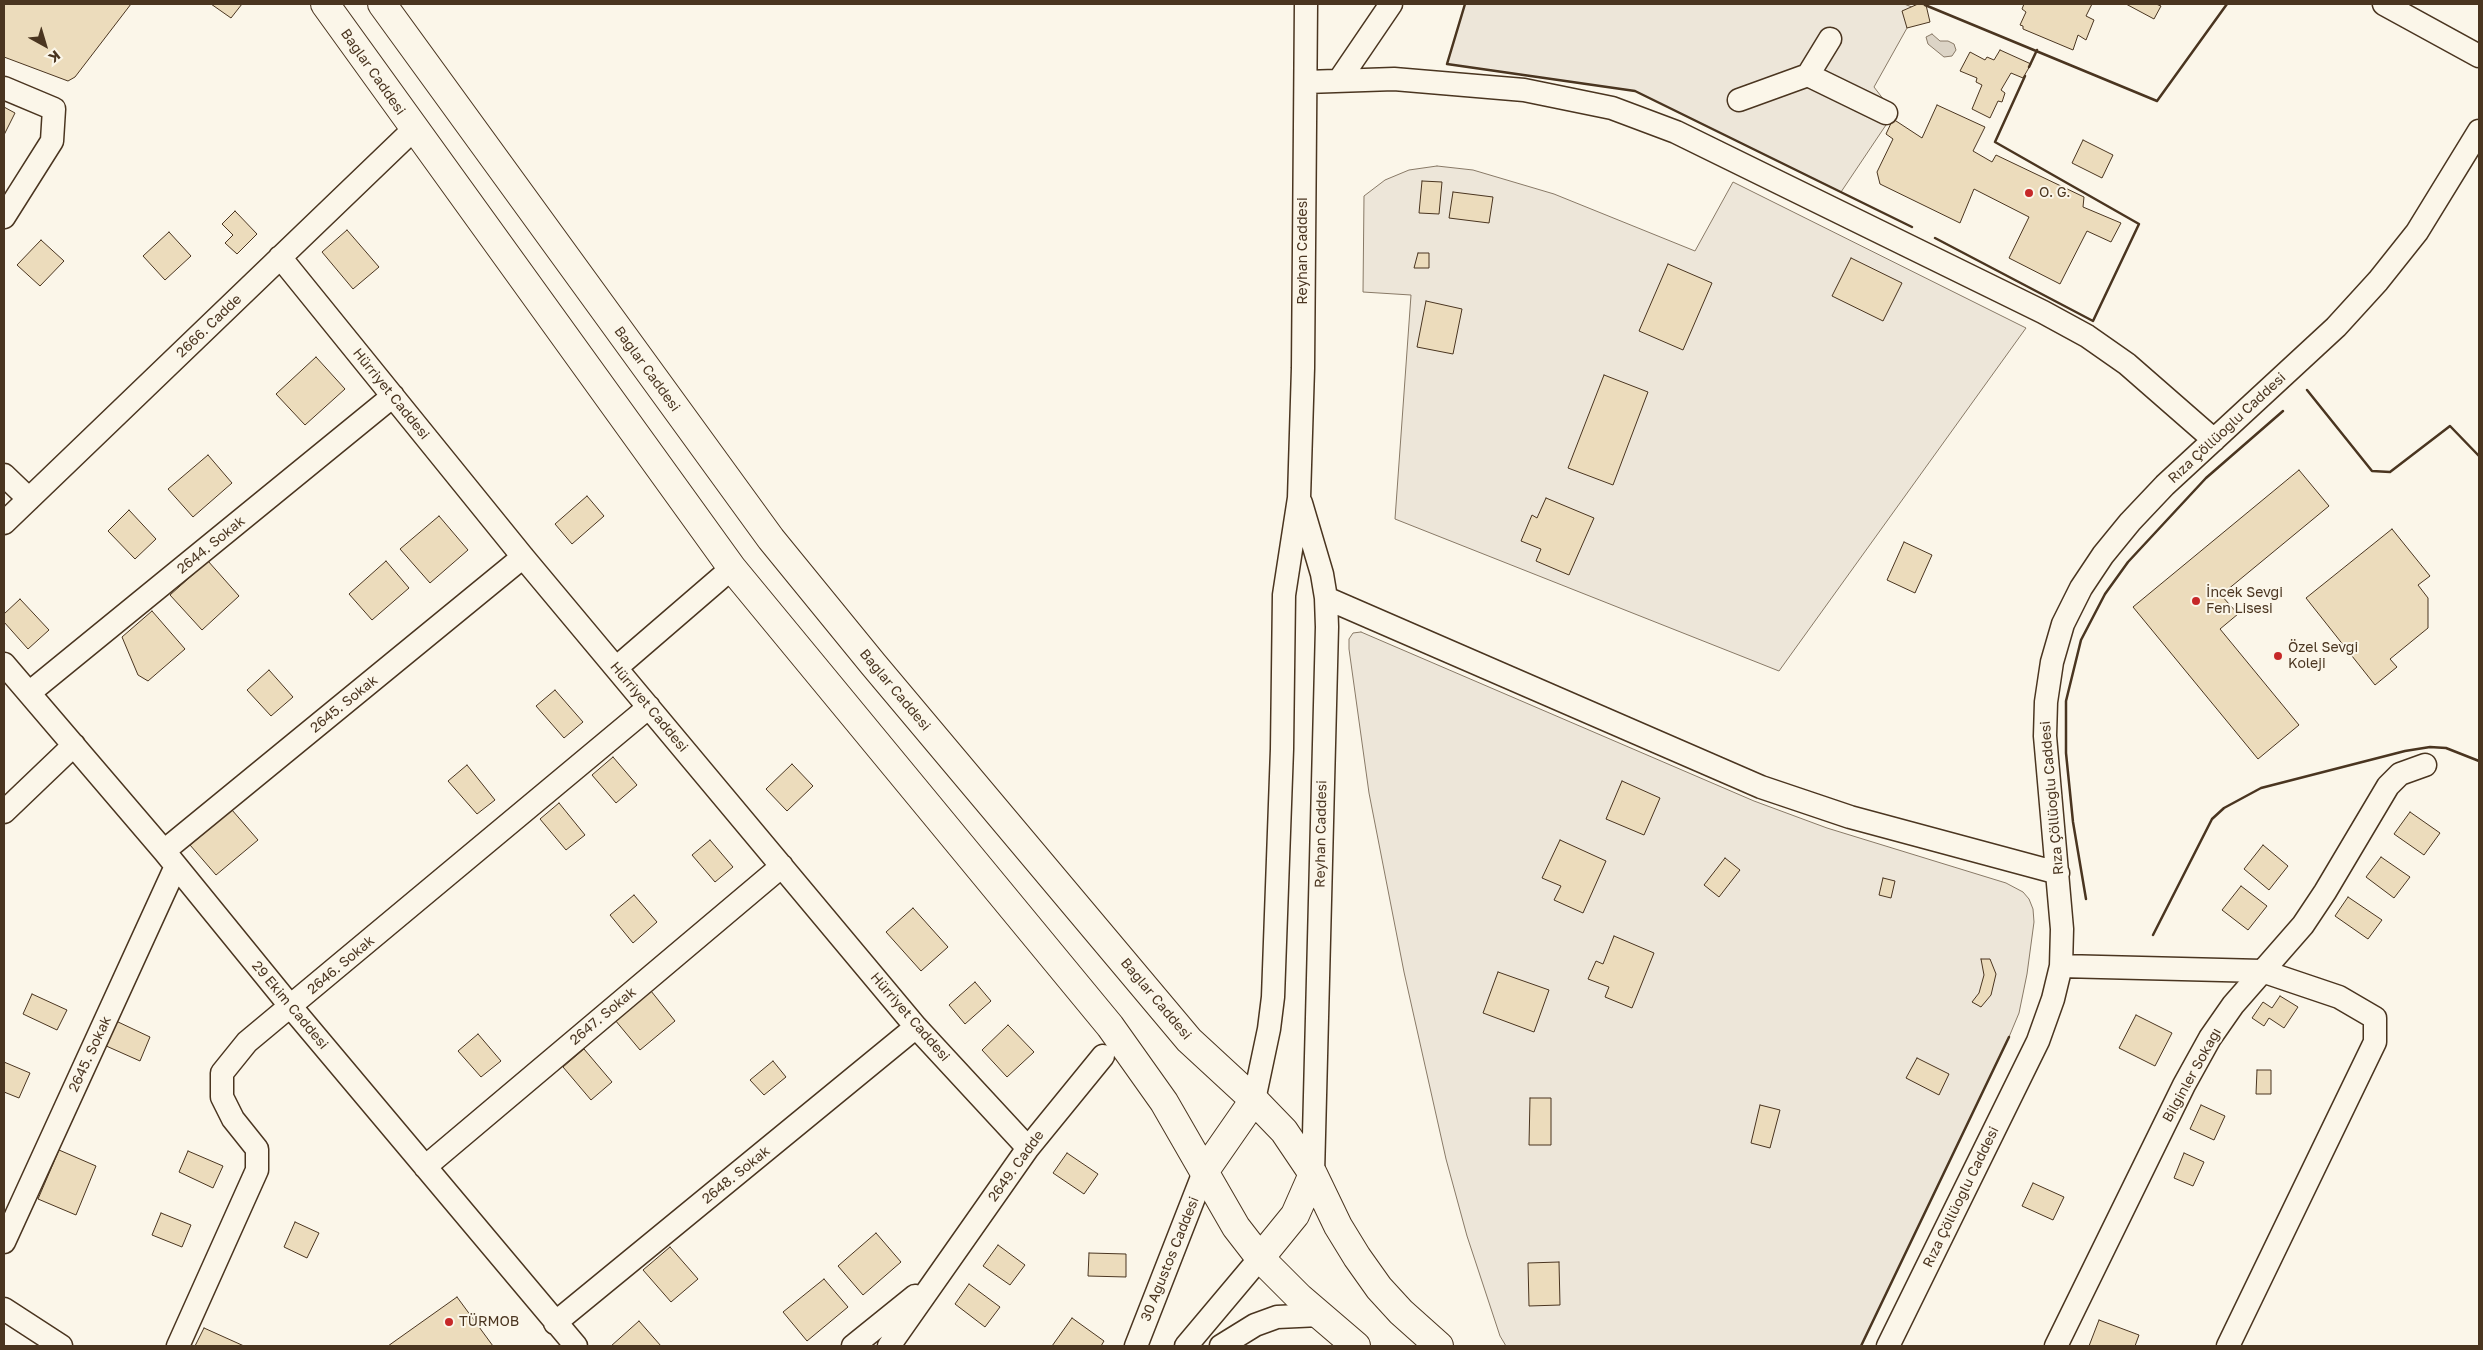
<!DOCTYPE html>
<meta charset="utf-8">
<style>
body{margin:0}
#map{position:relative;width:2483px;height:1350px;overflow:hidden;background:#fbf6e9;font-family:"Golos Text",sans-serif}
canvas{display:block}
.frame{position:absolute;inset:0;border:5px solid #4a3520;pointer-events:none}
.north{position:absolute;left:20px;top:20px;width:50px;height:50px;-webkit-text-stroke:4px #fbf6e9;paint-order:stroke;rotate:141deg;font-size:14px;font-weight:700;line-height:20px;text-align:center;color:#4a3520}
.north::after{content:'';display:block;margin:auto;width:18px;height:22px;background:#4a3520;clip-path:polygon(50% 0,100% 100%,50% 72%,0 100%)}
</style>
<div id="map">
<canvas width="2483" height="1350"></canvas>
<div class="frame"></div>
<div class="north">K</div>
</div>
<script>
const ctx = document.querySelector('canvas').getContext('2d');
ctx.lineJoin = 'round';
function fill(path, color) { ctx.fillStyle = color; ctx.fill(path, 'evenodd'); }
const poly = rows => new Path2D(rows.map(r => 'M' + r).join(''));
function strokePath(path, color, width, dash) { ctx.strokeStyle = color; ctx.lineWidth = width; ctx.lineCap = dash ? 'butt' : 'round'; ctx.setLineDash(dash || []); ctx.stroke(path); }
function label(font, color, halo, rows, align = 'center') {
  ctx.font = font + ' "Golos Text",sans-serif'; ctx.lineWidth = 4; ctx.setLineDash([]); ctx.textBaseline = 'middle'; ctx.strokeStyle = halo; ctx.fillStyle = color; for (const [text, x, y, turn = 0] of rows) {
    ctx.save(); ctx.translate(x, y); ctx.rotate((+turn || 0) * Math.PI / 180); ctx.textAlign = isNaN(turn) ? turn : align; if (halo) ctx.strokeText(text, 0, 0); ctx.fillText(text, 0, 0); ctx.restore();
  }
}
const green = poly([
 [1465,4,1904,4,1912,7,1907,28,1874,87,1894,113,1841,192,1635,91,1447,64,1465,4],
 [1437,166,1473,170,1554,194,1695,251,1733,182,2026,328,1779,671,1395,519,1411,295,1363,292,1364,196,1385,180,1409,170,1437,166],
 [1361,632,1754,801,1827,828,2006,883,2023,892,2029,899,2033,909,2034,922,2027,974,2019,1013,2009,1037,1861,1346,1506,1346,1500,1336,1467,1236,1446,1159,1404,972,1369,793,1349,649,1349,639,1353,633,1361,632]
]);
fill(green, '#ede6d9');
strokePath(green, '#887966', 1);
const water = poly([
 [1932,34,1940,41,1948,41,1954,44,1956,50,1952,56,1944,57,1928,44,1926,37,1932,34]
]);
fill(water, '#dcd4c6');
strokePath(water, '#887966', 1);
const building = poly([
 [4,4,131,4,75,77,68,81,4,57,4,4],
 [211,4,242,4,231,18,211,4],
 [1918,4,1926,5,1930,22,1907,28,1902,11,1918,4],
 [2024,4,2092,4,2086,16,2094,20,2086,40,2078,35,2073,50,2023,29,2023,26,2020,25,2026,12,2022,9,2024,4],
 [2126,4,2156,4,2161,6,2154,19,2126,4],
 [2000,50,2031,64,2023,78,2011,73,2001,90,2005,93,2002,102,1998,101,1990,118,1972,109,1982,85,1976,82,1977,78,1960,71,1970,52,1985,60,1987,57,1994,60,2000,50],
 [1937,105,1985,127,1973,151,1992,162,1996,155,2084,197,2083,207,2121,223,2111,242,2087,231,2060,284,2009,258,2029,217,1974,189,1960,223,1880,184,1877,172,1893,139,1886,134,1893,119,1922,138,1937,105],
 [4,107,15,113,4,135,4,107],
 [2083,140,2113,155,2102,178,2072,163,2083,140],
 [1422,181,1442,182,1439,214,1419,213,1422,181],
 [1453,192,1493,197,1489,223,1449,218,1453,192],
 [235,211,257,234,237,254,225,243,233,235,222,224,235,211],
 [347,230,379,267,353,289,322,252,347,230],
 [169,232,191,256,165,280,143,256,169,232],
 [41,240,64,261,40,286,17,265,41,240],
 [1418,253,1429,253,1429,268,1414,268,1418,253],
 [1851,258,1902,283,1883,321,1832,296,1851,258],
 [1668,264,1712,283,1683,350,1639,331,1668,264],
 [1426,301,1462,309,1453,354,1417,347,1426,301],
 [316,357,345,389,305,425,276,394,316,357],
 [1604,375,1648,392,1613,485,1568,468,1604,375],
 [208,455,232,483,193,517,168,489,208,455],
 [2299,470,2329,506,2221,595,2238,614,2220,629,2299,725,2258,759,2133,607,2299,470],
 [587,496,604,516,572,544,555,524,587,496],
 [1546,498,1594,518,1569,575,1536,561,1541,549,1521,541,1532,515,1537,518,1546,498],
 [129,510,156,539,135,559,108,531,129,510],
 [439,516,468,550,430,583,400,549,439,516],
 [2392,529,2430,576,2418,585,2428,598,2428,628,2390,659,2397,667,2375,685,2306,598,2392,529],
 [1904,542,1932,555,1915,593,1887,580,1904,542],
 [208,561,239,596,202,630,170,595,208,561],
 [386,561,409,588,372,620,349,594,386,561],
 [20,599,49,630,28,649,4,622,4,614,20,599],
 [152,611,185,649,148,681,138,675,122,637,152,611],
 [269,670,293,697,271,716,247,690,269,670],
 [555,690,583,722,564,738,536,706,555,690],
 [613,757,637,785,616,803,592,775,613,757],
 [792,764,813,786,787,811,766,789,792,764],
 [467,765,495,800,477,814,448,781,467,765],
 [1622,781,1660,798,1644,835,1606,819,1622,781],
 [559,803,585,835,566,850,540,819,559,803],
 [232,810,258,840,216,875,190,845,232,810],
 [2410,812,2440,833,2424,855,2394,834,2410,812],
 [710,840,733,867,715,882,692,855,710,840],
 [1560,840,1606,861,1583,913,1554,900,1561,886,1542,878,1560,840],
 [2263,845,2288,866,2269,890,2244,869,2263,845],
 [2381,857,2410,877,2394,898,2366,877,2381,857],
 [1725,858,1740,870,1719,897,1704,885,1725,858],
 [1883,878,1895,881,1891,898,1879,895,1883,878],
 [2241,886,2267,906,2248,930,2222,910,2241,886],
 [634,895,657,922,633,943,610,915,634,895],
 [2348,897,2382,920,2368,939,2335,916,2348,897],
 [913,908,948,947,921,971,886,932,913,908],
 [1614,936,1654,953,1632,1008,1605,997,1609,987,1588,979,1596,961,1603,964,1614,936],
 [1981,959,1990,959,1996,974,1991,995,1981,1007,1972,1002,1979,993,1984,975,1981,959],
 [1498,972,1549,990,1534,1032,1483,1013,1498,972],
 [975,982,991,1001,965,1024,949,1005,975,982],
 [651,991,675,1021,640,1050,615,1020,651,991],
 [32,994,67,1010,57,1030,23,1014,32,994],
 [2280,996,2298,1007,2284,1028,2269,1018,2264,1026,2252,1018,2263,1002,2272,1008,2280,996],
 [2136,1015,2172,1033,2155,1066,2119,1048,2136,1015],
 [116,1021,150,1037,140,1061,104,1045,116,1021],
 [1008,1025,1034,1052,1007,1077,982,1050,1008,1025],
 [478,1034,501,1061,481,1077,458,1051,478,1034],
 [584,1049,612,1082,591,1100,563,1067,584,1049],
 [1917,1058,1949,1074,1939,1095,1906,1078,1917,1058],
 [773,1061,786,1077,764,1095,750,1080,773,1061],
 [4,1062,30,1073,19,1098,4,1092,4,1062],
 [2257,1070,2271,1070,2271,1094,2256,1094,2257,1070],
 [1530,1098,1551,1098,1551,1145,1529,1145,1530,1098],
 [1760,1105,1780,1110,1770,1148,1751,1143,1760,1105],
 [2201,1105,2225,1116,2214,1140,2190,1129,2201,1105],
 [59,1150,96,1166,76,1215,38,1199,59,1150],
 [188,1151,223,1166,213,1188,179,1172,188,1151],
 [1067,1153,1098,1174,1084,1194,1053,1173,1067,1153],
 [2184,1153,2204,1162,2193,1186,2174,1178,2184,1153],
 [2033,1183,2064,1197,2053,1220,2022,1206,2033,1183],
 [161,1213,191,1225,182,1247,152,1235,161,1213],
 [295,1222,319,1233,307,1258,284,1247,295,1222],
 [876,1233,901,1262,863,1295,838,1266,876,1233],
 [998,1245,1025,1265,1010,1285,983,1266,998,1245],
 [670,1247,698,1279,671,1302,643,1270,670,1247],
 [1089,1253,1126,1254,1126,1277,1088,1276,1089,1253],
 [1559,1262,1560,1305,1529,1306,1528,1263,1559,1262],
 [824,1279,848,1307,807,1341,783,1312,824,1279],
 [969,1284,1000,1307,985,1327,955,1304,969,1284],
 [457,1297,493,1346,388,1346,457,1297],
 [1072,1318,1104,1341,1101,1346,1052,1346,1072,1318],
 [2099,1320,2139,1335,2135,1346,2089,1346,2099,1320],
 [639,1321,661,1346,611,1346,639,1321],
 [204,1328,244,1346,195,1346,204,1328]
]);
fill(building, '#ecdcbc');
strokePath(building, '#4a3520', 1);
const minor = poly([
 [2384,4,2479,56],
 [1808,75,1830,39],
 [1340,79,1391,4],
 [1306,82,1394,79,1524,90,1612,108,1676,132,2043,312,2087,336,2127,364,2214,440],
 [4,88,54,109,52,141,4,217],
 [1739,100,1808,75,1886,113],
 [280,257,523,557,916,1027,1028,1148],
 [4,475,29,499],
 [1301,503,1322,574,1326,598,1327,627,1313,1174],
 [4,523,414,129],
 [1326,598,1761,787,1850,817,2058,873],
 [4,664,164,851,291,1007,576,1346],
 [616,668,732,568],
 [29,693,393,396],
 [4,812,74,745],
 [164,851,523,557],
 [2061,966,2262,971,2339,997,2375,1018,2375,1042,2228,1346],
 [1254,1100,1269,1029,1273,997,1282,749,1284,595,1299,498,1303,368,1306,4],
 [425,1167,782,866],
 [4,1242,176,866],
 [4,1309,61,1346],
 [555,1323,916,1027],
 [178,1346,257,1170,257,1149,233,1119,222,1097,222,1073,247,1042,649,707],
 [853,1346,915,1296],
 [889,1346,1028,1148,1103,1056],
 [1136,1346,1204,1172],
 [1186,1346,1260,1258],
 [1221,1346,1255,1325,1277,1317,1320,1315],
 [1888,1346,2038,1041,2053,999,2061,966,2062,929,2045,736,2046,702,2052,662,2063,624,2081,588,2103,555,2130,522,2165,485,2336,327,2378,281,2417,232,2479,131],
 [2056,1346,2184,1085,2210,1038,2233,1005,2303,925,2325,892,2388,786,2400,774,2425,765]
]);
const major = poly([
 [325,4,732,568,1110,1026,1164,1102,1236,1227,1260,1258,1300,1298,1356,1346],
 [382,4,771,539,873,664,1189,1040,1254,1100,1284,1131,1313,1174,1338,1226,1357,1257,1379,1288,1401,1312,1439,1346],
 [1204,1172,1254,1100],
 [1260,1258,1295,1215,1313,1174]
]);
strokePath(minor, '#4a3520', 25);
strokePath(major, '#4a3520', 30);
strokePath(minor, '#fbf6e9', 22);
strokePath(major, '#fbf6e9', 28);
strokePath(poly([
 [1465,4,1447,64,1635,91,1912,227],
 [1925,5,2157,101,2227,4],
 [2029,67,2037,50],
 [1935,238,2093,321,2139,224,1995,142,2025,76],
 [2307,390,2372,471,2390,472,2450,426,2479,456],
 [2086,899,2073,822,2066,753,2066,701,2081,640,2105,594,2128,562,2206,478,2283,411],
 [2153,935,2212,819,2224,808,2261,788,2405,751,2430,747,2446,748,2479,761],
 [1861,1346,2009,1037]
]), '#4a3520', 2.5);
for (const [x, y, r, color] of [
 [2029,193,5,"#c62828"],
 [2196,601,5,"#c62828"],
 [2278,656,5,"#c62828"],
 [449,1322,5,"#c62828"]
]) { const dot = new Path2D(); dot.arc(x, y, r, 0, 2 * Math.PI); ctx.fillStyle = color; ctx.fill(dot); strokePath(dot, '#fbf6e9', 2); }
label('14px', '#4a3520', '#fbf6e9', [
 ["Bağlar Caddesi",373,72,55],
 ["Reyhan Caddesi",1303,251,-90],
 ["2666. Cadde",209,326,-44],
 ["Bağlar Caddesi",647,369,54],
 ["Hürriyet Caddesi",391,394,51],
 ["Rıza Çöllüoğlu Caddesi",2227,428,-43],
 ["2644. Sokak",211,545,-39],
 ["Bağlar Caddesi",895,690,50],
 ["2645. Sokak",344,704,-39],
 ["Hürriyet Caddesi",649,707,50],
 ["Rıza Çöllüoğlu Caddesi",2052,798,-95],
 ["Reyhan Caddesi",1321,834,-89],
 ["2646. Sokak",341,965,-40],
 ["Bağlar Caddesi",1156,999,50],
 ["29 Ekim Caddesi",290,1005,50],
 ["2647. Sokak",603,1016,-40],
 ["Hürriyet Caddesi",910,1017,49],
 ["2645. Sokak",90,1054,-65],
 ["Bilginler Sokağı",2192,1075,-61],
 ["2649. Cadde",1016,1166,-54],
 ["2648. Sokak",736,1175,-39],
 ["Rıza Çöllüoğlu Caddesi",1961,1197,-64],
 ["30 Ağustos Caddesi",1170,1259,-68]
]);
label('14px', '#4a3520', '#fbf6e9', [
 ["O. G.",2039,193],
 ["İncek Sevgi",2206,593],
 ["Fen Lisesi",2206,609],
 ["Özel Sevgi",2288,648],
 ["Koleji",2288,664],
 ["TÜRMOB",459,1322]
], 'left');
</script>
